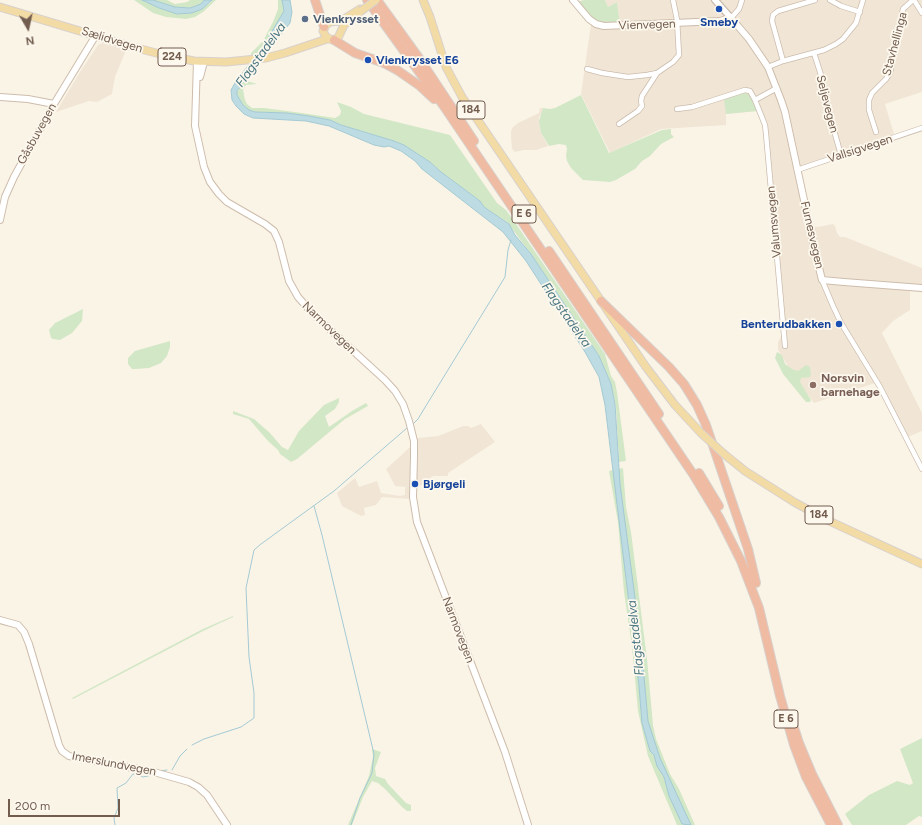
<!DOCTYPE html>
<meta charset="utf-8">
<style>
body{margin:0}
#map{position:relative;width:922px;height:825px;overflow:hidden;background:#faf4e7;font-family:Figtree,sans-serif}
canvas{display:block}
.north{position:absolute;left:8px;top:8px;width:40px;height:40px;-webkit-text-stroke:3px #fdf8ed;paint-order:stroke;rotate:171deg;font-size:11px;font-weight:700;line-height:16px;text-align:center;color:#725c4e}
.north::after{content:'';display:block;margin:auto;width:14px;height:18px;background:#725c4e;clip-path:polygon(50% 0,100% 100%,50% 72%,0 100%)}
.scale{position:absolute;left:8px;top:799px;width:112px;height:18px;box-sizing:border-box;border:2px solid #725c4e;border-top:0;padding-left:5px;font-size:12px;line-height:14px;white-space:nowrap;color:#725c4e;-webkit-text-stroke:3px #fdf8ed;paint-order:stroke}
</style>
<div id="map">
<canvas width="922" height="825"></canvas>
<div class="north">N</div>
<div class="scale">200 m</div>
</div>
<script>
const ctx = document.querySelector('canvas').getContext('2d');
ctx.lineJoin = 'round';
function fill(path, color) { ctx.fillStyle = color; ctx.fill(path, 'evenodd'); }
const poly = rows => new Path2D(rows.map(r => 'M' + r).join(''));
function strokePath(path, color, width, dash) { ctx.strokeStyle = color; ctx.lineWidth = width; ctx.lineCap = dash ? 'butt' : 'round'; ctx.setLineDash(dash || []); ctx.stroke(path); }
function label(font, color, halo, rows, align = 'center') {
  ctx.font = font + ' Figtree,sans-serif'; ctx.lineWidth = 3.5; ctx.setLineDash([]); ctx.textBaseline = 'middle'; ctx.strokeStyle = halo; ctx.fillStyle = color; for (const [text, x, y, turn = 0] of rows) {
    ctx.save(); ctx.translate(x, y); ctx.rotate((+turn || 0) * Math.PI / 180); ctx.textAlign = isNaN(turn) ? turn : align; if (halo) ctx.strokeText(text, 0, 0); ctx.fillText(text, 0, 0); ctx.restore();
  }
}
fill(poly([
 [605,0,922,0,922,92,885,104,894,134,851,150,838,152,798,169,812,226,818,227,833,224,835,226,837,233,840,237,845,237,922,268,922,285,910,285,910,310,893,321,882,333,922,413,922,431,908,437,875,383,814,403,792,373,778,350,778,342,782,335,763,124,757,111,726,114,726,125,661,129,610,153,581,94,591,24,595,26,620,28,617,2,608,7],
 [102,43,126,50,115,77,112,94,97,102,89,101,56,112,80,72,98,45],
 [540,108,543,108,542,113,539,117,541,133,548,146,536,150,524,150,515,152,512,149,511,137,511,131,513,127,518,123,539,113],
 [481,424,495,442,448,473,448,476,433,476,420,486,410,486,409,499,382,497,376,505,364,508,365,515,361,516,342,506,337,493,355,478,359,487,377,481,381,493,400,496,405,495,405,487,395,486,386,469,408,449,418,438,438,436,463,426,468,426,471,428]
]), '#f1e6d6');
fill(poly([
 [134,0,142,0,159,8,177,14,192,13,210,3,212,0,216,0,203,12,195,17,186,19,166,17,153,13],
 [153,0,167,0,175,4,187,2,190,0,204,0,201,4,190,8,175,7],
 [278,0,282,0,284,11,268,40,255,57,251,57,251,53,263,41,273,22,278,9],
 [584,0,605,0,608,7,617,2,620,25,610,25,594,22,577,4,580,1],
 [251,71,253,71,247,81,257,84,246,85,243,90,245,100,247,104,252,108,264,108,302,113,335,118,340,115,341,111,337,102,351,107,364,114,450,135,497,203,506,210,514,221,605,354,611,376,615,382,617,392,626,461,619,462,616,406,611,384,599,356,531,254,507,222,484,207,480,201,441,172,430,162,404,145,394,141,341,125,330,120,309,116,287,113,255,112,249,110,243,105,236,93],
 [744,93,750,95,757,111,726,114,724,99],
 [581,95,609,153,662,130,671,129,671,134,674,137,661,144,650,156,642,161,635,169,616,180,610,182,583,180,571,168,567,161,566,156,567,149,566,145,559,144,549,146,541,133,539,121,543,108,550,109,555,108],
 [83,309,82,321,72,333,60,340,53,339,51,338,49,330,55,323],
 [170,341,170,347,167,356,161,363,149,368,136,369,132,369,128,364,128,358,135,351],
 [777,352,782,355,785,364,792,369,798,371,806,365,810,367,811,374,810,377,801,378,800,382,811,400,810,402,806,402,783,374,775,358],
 [339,398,339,402,335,409,325,416,329,427,352,411,366,403,368,406,345,419,297,459,291,462,280,454,278,450,268,441,249,419,233,414,233,411,254,419,270,433,282,447,288,450,299,431,324,405],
 [623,468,626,507,631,532,647,659,653,725,656,739,670,774,679,789,695,825,677,825,648,756,638,711,632,646,624,592,618,522,609,471],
 [233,616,233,617,205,630,73,699,72,698,203,629],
 [922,738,922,817,919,816,906,825,852,825,845,814,869,795,897,781,910,785,913,783,900,749],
 [372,749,381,752,375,768,376,776,385,779,388,784,406,803,411,805,411,811,407,811,402,807,385,789,378,783,372,781,363,797,352,825,348,825,369,776,373,757]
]), '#d2e7c6');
const water = poly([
 [142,0,153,0,175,7,190,8,201,4,204,0,212,0,202,9,192,13,177,14,159,8,142,0],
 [282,0,290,0,292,12,290,23,283,32,267,51,256,68,251,71,245,78,241,87,237,90,237,95,243,105,249,110,255,112,287,113,309,116,330,120,341,125,394,141,404,145,430,162,441,172,480,201,484,207,509,224,515,235,531,254,599,356,611,384,615,404,620,484,641,643,648,721,660,758,691,825,682,824,669,796,664,777,657,766,654,755,650,751,642,723,639,686,605,405,599,377,585,352,526,261,503,232,422,169,415,161,401,151,389,146,384,147,374,145,329,126,306,121,253,118,244,114,236,106,232,100,231,90,236,81,268,40,268,38,284,11,282,0]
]);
fill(water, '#bddbe2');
strokePath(water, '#a4c9d3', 1);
strokePath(poly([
 [413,424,418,419,424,409,505,277,508,250,511,240],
 [314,506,322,535,374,754,372,773,360,798,351,825],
 [192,745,204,739,241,727,254,718,254,693,249,657,246,588,254,550,261,544,334,491,407,428],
 [172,770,180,756,187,749],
 [160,771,167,770],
 [115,825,114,818,118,808,117,788,126,783,133,774,137,774,143,777,153,775]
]), '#a4c9d3', 1);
const minor = poly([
 [830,0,841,6,860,12],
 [914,0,922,13],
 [731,18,739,9,742,0],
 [814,53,821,75,831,120,841,155],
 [783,61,772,21,773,15,778,11,815,0],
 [768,67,783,61,824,50,836,44,843,39,856,23,863,0],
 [587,69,602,73,628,77,647,75,657,73],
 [777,88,755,100,765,125,766,134,785,346],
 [677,109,692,107,745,90,750,91,755,100],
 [619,124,638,111,642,106,641,101,642,96,657,73,673,62,679,55,677,20,673,0],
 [876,132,869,110,869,100,872,93,886,79,890,73,903,9,913,0],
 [797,170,922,128],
 [822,280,833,306,841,323,880,387,922,469]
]);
const tertiary = poly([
 [715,0,731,18]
]);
const secondary = poly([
 [573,0,589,19,596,24,604,26,720,21,731,18,749,39,768,67,781,100,785,112,815,251,822,280,844,282,922,288],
 [197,61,195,126,204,167,210,182,219,194,227,202,265,224,274,231,279,242,289,281,298,297,314,315,385,380,395,391,403,404,409,421,414,441,414,456,413,497,417,522,505,752,528,825],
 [200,77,204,62],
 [0,97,28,99,54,104],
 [0,220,5,197,14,177,54,104,96,35],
 [0,620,18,625,24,632,29,644,59,745,62,751,69,756,154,772,189,782,198,787,207,795,227,825]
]);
const primary = poly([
 [423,0,430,17,446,67,462,97,646,367,675,405,701,433],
 [0,7,133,47,164,55,194,61,226,62,266,58,285,53,327,39],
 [360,9,341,21,330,22,326,25,323,31,326,37,332,40,338,38,344,25,361,11],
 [724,454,745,471,794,502,827,520,922,564]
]);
const motorway = poly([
 [315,0,324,27],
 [367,0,443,105,693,474,719,517,741,561,759,608,780,696,794,745,806,777,831,825],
 [377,0,419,58,474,141],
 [334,40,355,53,384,63,397,70,420,86,434,99],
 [549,251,659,414],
 [601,301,669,367,684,384,697,405,706,425,748,549,756,583],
 [699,473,719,506],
 [790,715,799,743,812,774,838,825]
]);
strokePath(minor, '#cbbcae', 6);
strokePath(tertiary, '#cbbcae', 8);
strokePath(secondary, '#cebdac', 8);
strokePath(primary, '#d8d1cd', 9);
strokePath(motorway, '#d8d1cd', 10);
strokePath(minor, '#fff', 4.5);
strokePath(tertiary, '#fff', 5.5);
strokePath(secondary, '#fff', 6);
strokePath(primary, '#f3dba5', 7);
strokePath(motorway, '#efbba3', 8);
const primaryBridge = poly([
 [361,11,376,0],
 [701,433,724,454]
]);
strokePath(primaryBridge, '#d8d1cd', 9, []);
strokePath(primaryBridge, '#f3dba5', 7);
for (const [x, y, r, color] of [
 [719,9,4,"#1a4fb4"],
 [305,19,4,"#5c6f8a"],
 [368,60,4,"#1a4fb4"],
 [839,324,4,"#1a4fb4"],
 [813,385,4,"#8d6e63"],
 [415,484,4,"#1a4fb4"]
]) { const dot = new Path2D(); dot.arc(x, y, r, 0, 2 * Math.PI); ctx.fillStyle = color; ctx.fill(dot); strokePath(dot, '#fdf8ed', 1.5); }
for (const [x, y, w] of [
 [172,57,28],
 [471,110,28],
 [524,214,24],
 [819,515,28],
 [786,719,24]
]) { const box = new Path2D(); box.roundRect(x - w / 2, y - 9, w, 18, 3); ctx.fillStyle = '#fdf8ed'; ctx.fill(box); strokePath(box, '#725c4e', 1); }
label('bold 11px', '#725c4e', null, [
 ["224",172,57],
 ["184",471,110],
 ["E 6",524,214],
 ["184",819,515],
 ["E 6",786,719]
]);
label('bold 12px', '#4e5e75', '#fdf8ed', [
 ["Vienkrysset",313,19]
], 'left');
label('bold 12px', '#164399', '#fdf8ed', [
 ["Smeby",719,22,"center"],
 ["Vienkrysset E6",376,60],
 ["Benterudbakken",831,324,"right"],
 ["Bjørgeli",423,484]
], 'left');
label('12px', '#725c4e', '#fdf8ed', [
 ["Vienvegen",647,25,-2],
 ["Sælidvegen",112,40,17],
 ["Stavhellinga",895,44,-75],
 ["Seljevegen",827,104,76],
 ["Gåsbuvegen",37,134,-61],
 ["Vallsigvegen",860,149,-18],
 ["Valumsvegen",774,222,-95],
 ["Furnesvegen",812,235,77],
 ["Narmovegen",329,328,44],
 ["Narmovegen",458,630,69],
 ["Imerslundvegen",114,764,11]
]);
label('bold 12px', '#785e54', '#fdf8ed', [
 ["Norsvin",821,378],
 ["barnehage",821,392]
], 'left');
label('italic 13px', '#497683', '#fdf8ed', [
 ["Flagstadelva",261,55,-54],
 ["Flagstadelva",566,315,55],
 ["Flagstadelva",636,638,-96]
]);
</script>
